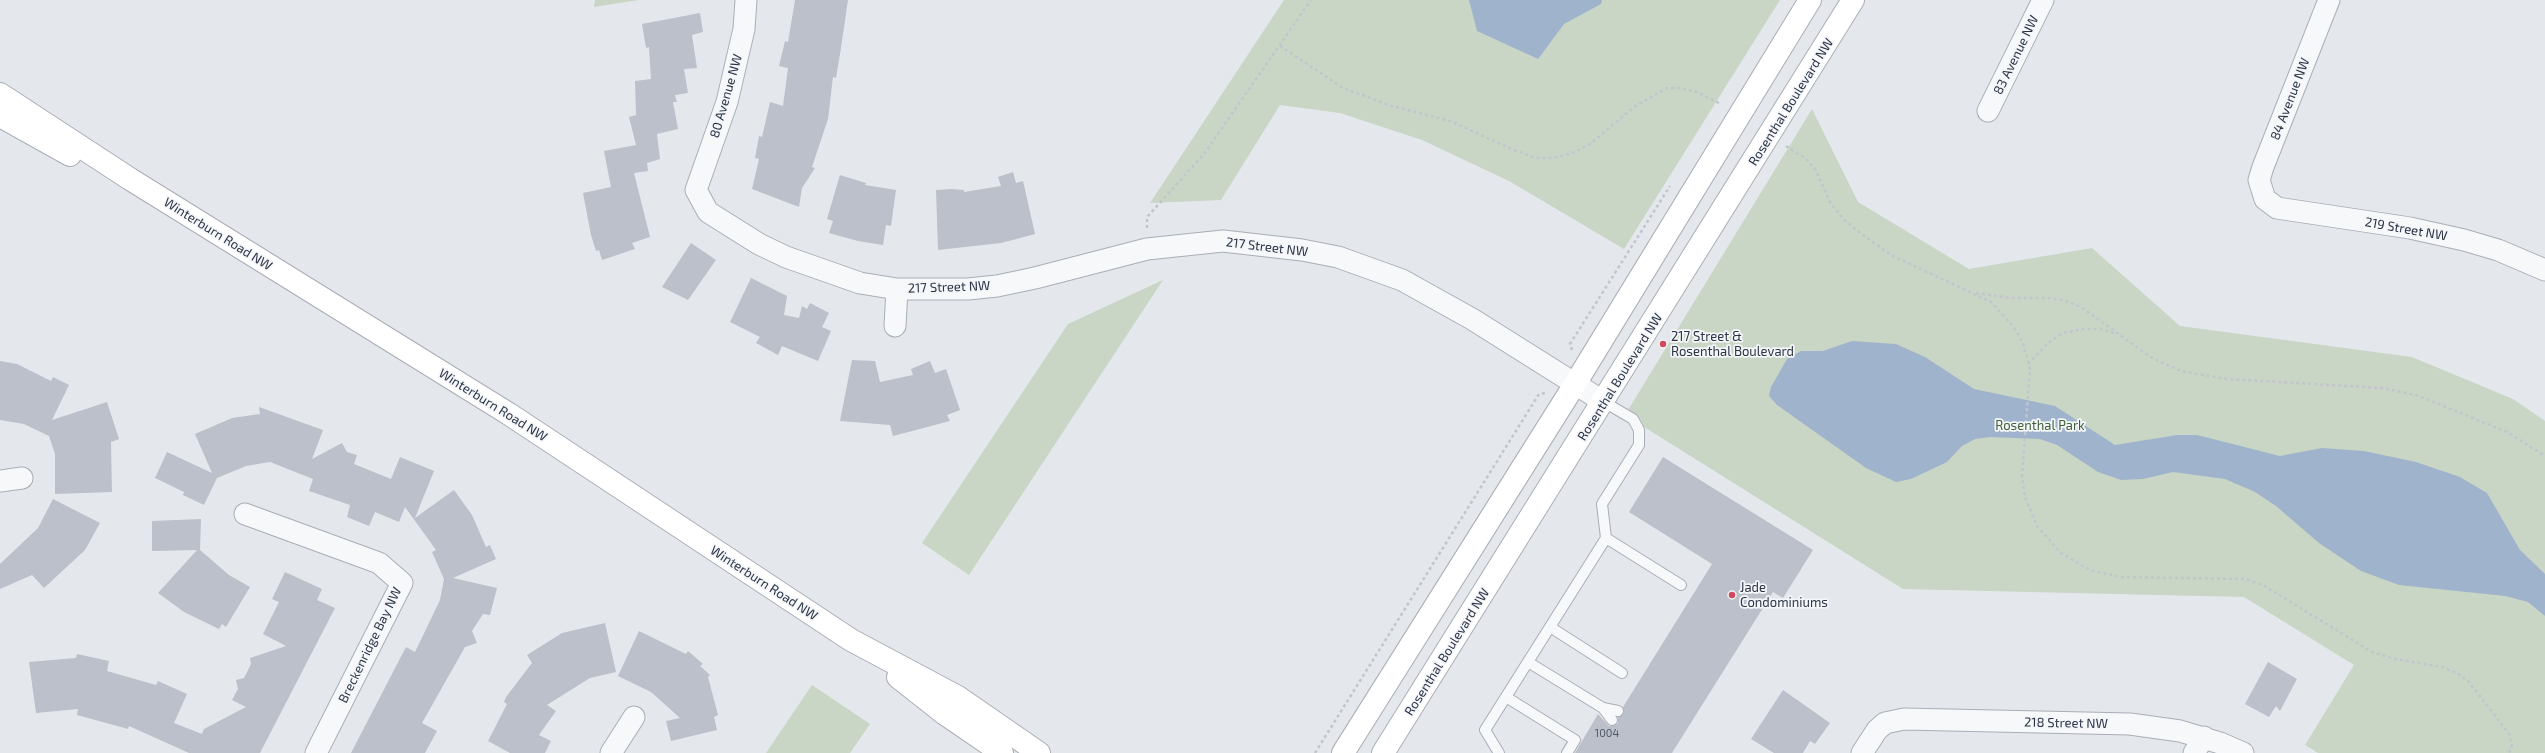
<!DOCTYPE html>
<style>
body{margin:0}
canvas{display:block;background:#e4e7ec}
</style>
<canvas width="2545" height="753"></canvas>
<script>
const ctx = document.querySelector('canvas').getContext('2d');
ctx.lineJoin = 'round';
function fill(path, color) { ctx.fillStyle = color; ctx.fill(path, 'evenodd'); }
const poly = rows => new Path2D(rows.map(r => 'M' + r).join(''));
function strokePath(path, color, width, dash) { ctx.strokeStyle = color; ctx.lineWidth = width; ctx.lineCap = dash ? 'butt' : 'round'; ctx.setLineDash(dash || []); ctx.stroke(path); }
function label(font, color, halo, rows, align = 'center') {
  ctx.font = font + ' "Exo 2",sans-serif'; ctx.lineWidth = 3.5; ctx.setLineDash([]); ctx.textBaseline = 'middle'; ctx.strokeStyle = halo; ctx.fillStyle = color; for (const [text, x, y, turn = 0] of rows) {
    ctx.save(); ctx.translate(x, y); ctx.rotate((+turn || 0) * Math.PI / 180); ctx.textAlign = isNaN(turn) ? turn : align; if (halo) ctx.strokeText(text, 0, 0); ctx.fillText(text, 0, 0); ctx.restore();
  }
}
fill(poly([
 [595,0,639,0,594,7],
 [1284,0,1780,0,1624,249,1509,181,1422,140,1340,113,1280,105,1221,200,1150,203],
 [1812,109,1858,202,1969,269,2092,248,2180,326,2412,357,2513,399,2545,421,2545,753,2318,753,2305,745,2354,665,2244,597,1903,589,1625,415],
 [1163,280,969,575,922,543,1068,324],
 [812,685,870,724,850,753,766,753]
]), '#c9d6c5');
fill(poly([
 [1469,0,1602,0,1601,4,1564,24,1538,59,1477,31],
 [1852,341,1896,344,1925,357,1974,389,2055,406,2115,445,2177,435,2197,435,2280,456,2322,448,2364,451,2416,462,2460,477,2487,493,2520,550,2545,574,2545,616,2528,602,2505,596,2399,585,2361,571,2319,543,2276,506,2255,492,2225,479,2173,472,2143,479,2121,480,2098,472,2057,445,2040,439,1990,437,1975,439,1962,446,1947,462,1911,479,1896,482,1866,468,1777,405,1769,396,1771,387,1787,359,1801,351,1823,351]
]), '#9fb4cc');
fill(poly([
 [795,0,848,0,840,54,836,78,833,77,828,119,812,167,815,168,802,188,799,207,752,189,759,159,755,158,759,136,762,137,770,102,783,106,788,68,779,66,785,41,788,42],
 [700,13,703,32,692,35,697,68,684,69,688,93,675,95,677,102,673,102,678,129,657,134,660,159,647,163,648,171,634,173,650,237,632,243,635,249,602,260,599,250,596,251,591,235,583,193,611,187,604,151,636,145,629,117,636,115,635,81,651,79,649,47,646,48,642,24],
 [1013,172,1016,183,1023,181,1035,234,1001,243,938,250,936,190,952,189,964,190,964,192,1001,186,998,177],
 [840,175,866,183,865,185,896,190,891,226,886,225,883,245,858,241,829,233,833,221,827,219],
 [691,243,716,260,688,300,662,287],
 [751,278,787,296,784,315,799,318,802,306,807,309,810,303,829,313,822,327,831,331,818,361,782,346,778,355,756,343,760,337,730,322],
 [852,360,875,361,880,382,913,375,911,369,930,361,935,373,946,369,960,410,947,415,950,421,893,436,890,425,840,421],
 [0,361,17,364,51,381,53,377,69,385,52,420,107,402,119,439,111,442,112,492,55,494,55,454,49,436,24,424,0,420],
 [259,407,323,430,312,459,342,443,347,452,357,455,354,464,391,479,400,457,434,471,415,518,454,490,472,515,486,547,490,545,496,559,453,578,497,588,490,615,483,614,472,631,477,643,465,647,422,723,437,731,425,753,351,753,406,647,415,652,440,600,444,579,432,552,436,550,405,507,399,522,375,512,369,526,347,517,350,505,309,491,313,479,270,462,246,466,217,478,204,505,183,495,184,492,155,478,167,452,212,473,195,434,232,418,260,414],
 [1663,457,1813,550,1783,598,1773,592,1672,753,1575,753,1598,714,1609,726,1613,726,1618,723,1618,717,1624,713,1623,707,1712,564,1629,512],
 [53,499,100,523,85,550,44,588,32,575,0,589,0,564,38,528],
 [201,519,200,550,229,575,250,587,226,627,222,624,219,629,184,612,158,593,197,550,152,551,152,521],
 [285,572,322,589,317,600,335,608,260,753,189,753,129,726,128,729,77,715,78,709,36,713,29,662,76,658,77,654,109,661,107,671,156,685,158,681,187,694,174,723,202,734,204,729,246,707,232,700,238,689,236,680,244,678,251,664,250,658,286,646,263,634,279,602,272,599],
 [605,623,616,672,590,678,547,705,556,711,539,735,551,741,545,753,510,753,488,741,507,704,504,702,506,697,532,663,527,655,562,633],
 [639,631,686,654,688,651,703,664,700,666,710,675,708,677,718,715,714,717,717,730,671,741,666,721,680,718,651,692,618,676],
 [2268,662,2297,679,2280,711,2276,706,2269,717,2245,704],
 [1783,690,1830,723,1815,744,1810,741,1803,753,1774,753,1751,739]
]), '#bbc0ca');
const lane = poly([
 [1606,538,1681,585],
 [1550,627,1622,673],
 [1528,662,1603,708,1618,711],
 [1506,697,1575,740,1567,753],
 [1603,708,1612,720],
 [1499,753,1485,730,1606,538,1602,504,1639,445,1639,430,1633,419,1604,402]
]);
const street = poly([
 [746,0,744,29,727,102,696,190,708,212,759,244,786,257,860,283,897,289,968,289,997,286,1035,278,1147,249,1223,241,1302,250,1338,257,1402,280,1472,319,1604,402],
 [2329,0,2263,167,2259,180,2265,199,2277,208,2410,228,2464,240,2498,250,2545,270],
 [1988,111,2043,0],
 [895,326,897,289],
 [0,481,22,478],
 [245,514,379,563,402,583,316,753],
 [611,753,634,717],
 [1862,753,1877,730,1885,723,1904,719,2130,724,2180,731,2220,743,2243,753],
 [2194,753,2204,737]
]);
const secondary = poly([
 [0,94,130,179,509,414,851,640,958,697,1039,753],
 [0,116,70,155],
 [898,677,945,714,1002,753],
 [1343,753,1575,384,1810,0],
 [1383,753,1853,0]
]);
strokePath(lane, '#a9aeb7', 12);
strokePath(street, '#a9aeb7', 23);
strokePath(secondary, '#a9aeb7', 24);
strokePath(poly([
 [1280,46,1343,88,1392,106,1450,121,1514,150,1536,158,1554,158,1575,152,1590,144,1634,107,1667,88,1681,88,1697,92,1721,104],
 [1786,146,1806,159,1815,169,1830,202,1844,220,1863,235,1891,255,1991,302,2013,326,2023,343,2030,369,2022,476,2025,497,2037,526,2061,553,2090,570,2121,577,2245,579,2263,585,2372,652,2395,659,2442,667,2457,673,2469,682,2509,734,2512,745,2509,753],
 [1147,228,1147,217,1204,154,1311,0],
 [1976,293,2011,298,2047,298,2063,300,2081,307,2152,358,2181,371,2227,379,2383,388,2419,396,2507,432,2545,456],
 [1572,350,1570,344,1670,186],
 [2028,364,2048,343,2063,333,2083,329,2101,329,2117,334],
 [1315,753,1539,394,1545,393]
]), '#c2c5cb', 2.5, [3, 3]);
strokePath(lane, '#f7f8fa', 10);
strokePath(street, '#f7f8fa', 21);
strokePath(secondary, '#fff', 22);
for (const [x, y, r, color] of [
 [1663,344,4,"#d1495b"],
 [1732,595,4,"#d1495b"]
]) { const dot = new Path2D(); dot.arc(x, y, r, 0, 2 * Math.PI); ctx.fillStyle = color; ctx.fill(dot); strokePath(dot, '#f4f6f9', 1.5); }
label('11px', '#4f5766', null, [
 ["1004",1607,733]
]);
label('13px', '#2b3445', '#f4f6f9', [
 ["83 Avenue NW",2016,55,-64],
 ["80 Avenue NW",726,96,-74],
 ["84 Avenue NW",2290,99,-69],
 ["Rosenthal Boulevard NW",1791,102,-58],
 ["219 Street NW",2406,229,10],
 ["Winterburn Road NW",218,234,32],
 ["217 Street NW",1267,247,7],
 ["217 Street NW",949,287,-2],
 ["Rosenthal Boulevard NW",1620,377,-58],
 ["Winterburn Road NW",493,405,32],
 ["Winterburn Road NW",764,583,33],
 ["Breckenridge Bay NW",370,645,-64],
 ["Rosenthal Boulevard NW",1447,652,-58],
 ["218 Street NW",2066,723,1]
]);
label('13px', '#2b3445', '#f4f6f9', [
 ["217 Street &",1671,337],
 ["Rosenthal Boulevard",1671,352],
 ["Jade",1740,588],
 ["Condominiums",1740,603]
], 'left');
label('13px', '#3f6138', '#f4f6f9', [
 ["Rosenthal Park",2040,426]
]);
</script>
